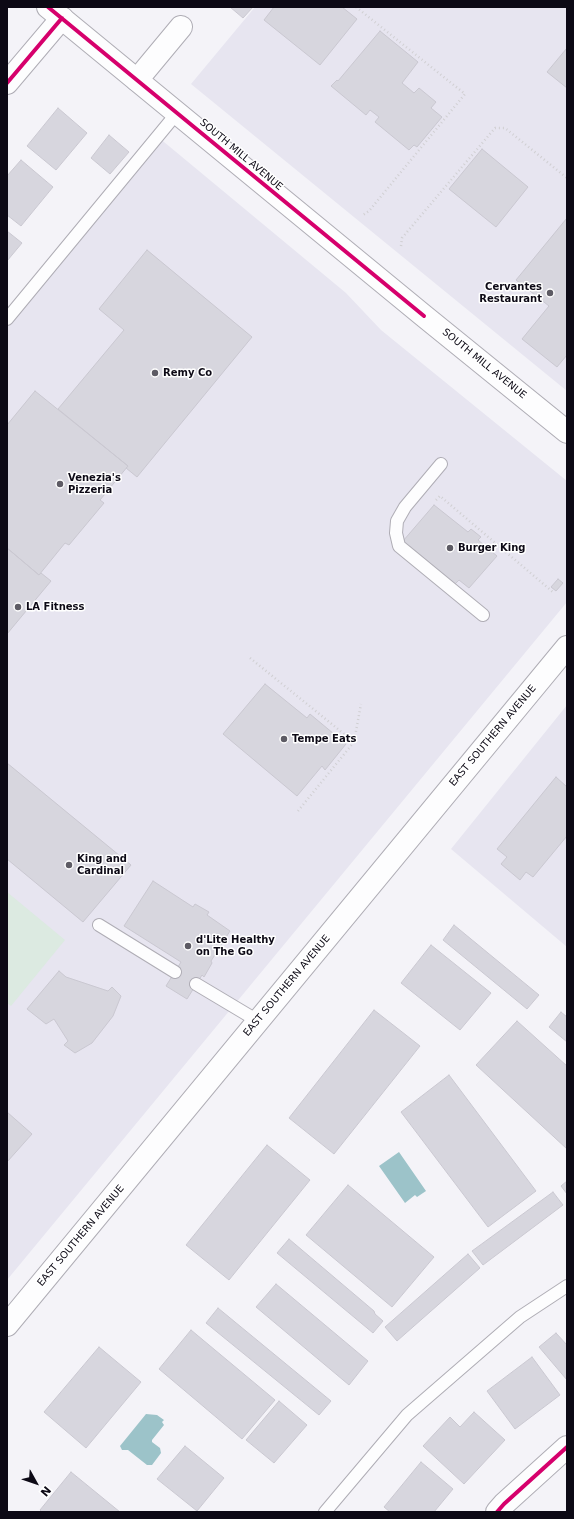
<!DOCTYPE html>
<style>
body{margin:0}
#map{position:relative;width:574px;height:1519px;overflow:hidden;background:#f4f3f8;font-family:"DejaVu Sans",sans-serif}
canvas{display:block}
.frame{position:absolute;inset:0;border:8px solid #0c0915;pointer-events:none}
.north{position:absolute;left:16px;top:1463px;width:40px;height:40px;-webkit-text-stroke:3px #fff;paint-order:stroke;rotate:130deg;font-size:11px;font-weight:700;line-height:16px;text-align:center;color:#0c0915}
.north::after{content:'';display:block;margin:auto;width:14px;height:18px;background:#0c0915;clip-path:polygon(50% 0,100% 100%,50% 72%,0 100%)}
</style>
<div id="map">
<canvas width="574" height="1519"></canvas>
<div class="frame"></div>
<div class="north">N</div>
</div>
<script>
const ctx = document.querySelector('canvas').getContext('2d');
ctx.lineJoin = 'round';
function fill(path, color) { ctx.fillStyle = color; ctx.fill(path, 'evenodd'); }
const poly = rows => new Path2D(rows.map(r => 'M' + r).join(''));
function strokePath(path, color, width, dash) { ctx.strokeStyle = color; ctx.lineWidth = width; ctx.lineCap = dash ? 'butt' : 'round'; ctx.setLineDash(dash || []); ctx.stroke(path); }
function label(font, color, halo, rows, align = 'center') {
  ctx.font = font + ' "DejaVu Sans",sans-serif'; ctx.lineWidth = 3; ctx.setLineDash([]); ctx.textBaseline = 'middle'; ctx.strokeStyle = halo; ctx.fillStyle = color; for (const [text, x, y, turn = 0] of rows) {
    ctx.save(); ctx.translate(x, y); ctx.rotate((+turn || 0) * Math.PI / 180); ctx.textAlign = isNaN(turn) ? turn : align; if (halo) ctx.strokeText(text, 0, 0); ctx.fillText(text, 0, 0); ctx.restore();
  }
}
fill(poly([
 [255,7,567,7,567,391,191,84],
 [158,137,346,293,381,330,567,481,567,602,7,1280,7,319],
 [567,705,567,947,451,849]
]), '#e7e5f0');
fill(poly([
 [7,892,65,940,11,1006,7,1003]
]), '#dceae1');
fill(poly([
 [399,1152,426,1191,417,1197,415,1195,405,1203,379,1166],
 [146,1414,157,1415,164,1420,162,1422,164,1425,152,1440,152,1442,160,1448,161,1453,152,1465,147,1465,128,1450,122,1450,120,1446]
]), '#9cc3c9');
const building = poly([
 [230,7,253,7,243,18,230,7],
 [274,7,342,7,357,19,320,65,264,20,274,7],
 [380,31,418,62,402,83,414,93,419,88,436,102,431,108,442,117,417,147,414,145,409,150,375,122,379,117,370,110,366,115,331,86,337,80,338,81,380,31],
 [567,48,567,88,547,72,567,48],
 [58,108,87,133,56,170,27,146,58,108],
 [109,135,129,152,110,174,91,158,109,135],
 [482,149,528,187,496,227,449,189,482,149],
 [21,160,53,187,21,226,7,215,7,176,21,160],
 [567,218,567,355,557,367,522,339,549,306,516,280,567,218],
 [7,231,22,243,7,261,7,231],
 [147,250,252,337,137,477,126,468,128,466,58,409,124,330,99,309,147,250],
 [35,391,128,466,100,500,104,503,69,545,65,543,39,575,7,548,7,425,35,391],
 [434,505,468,532,471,529,481,537,478,540,497,556,469,588,459,580,455,584,437,570,434,574,426,567,430,563,403,541,434,505],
 [7,548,39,575,41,573,51,581,7,634,7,548],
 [558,579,563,583,556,591,551,587,558,579],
 [265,684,307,718,310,714,346,744,325,770,322,766,297,796,223,734,265,684],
 [7,763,131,865,83,922,7,859,7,763],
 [556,777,567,787,567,836,533,877,526,872,520,880,501,864,507,857,497,849,556,777],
 [153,881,193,907,195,904,209,912,207,915,230,931,211,961,212,963,204,977,202,975,187,999,166,986,181,962,124,926,153,881],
 [454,925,539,995,527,1009,443,940,454,925],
 [431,945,491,993,460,1030,401,983,431,945],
 [59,971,66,977,108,991,112,987,121,996,113,1016,92,1043,75,1053,64,1045,68,1041,54,1019,46,1024,27,1009,59,971],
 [374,1010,420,1046,334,1154,289,1118,374,1010],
 [561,1012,567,1017,567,1042,549,1027,561,1012],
 [517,1021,567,1066,567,1149,476,1065,517,1021],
 [449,1075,536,1191,488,1227,401,1112,449,1075],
 [7,1112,32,1134,7,1162,7,1112],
 [267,1145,310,1180,229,1280,186,1245,267,1145],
 [567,1181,567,1194,561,1186,567,1181],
 [348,1185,434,1257,392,1307,306,1235,348,1185],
 [553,1192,563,1205,483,1265,472,1251,553,1192],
 [289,1239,374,1311,375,1314,383,1321,373,1333,277,1253,289,1239],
 [468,1254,480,1268,397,1341,385,1327,468,1254],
 [276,1284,368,1361,349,1385,256,1307,276,1284],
 [218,1308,331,1401,319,1415,206,1323,218,1308],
 [191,1330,275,1400,242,1439,159,1369,191,1330],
 [556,1333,567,1345,567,1380,539,1347,556,1333],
 [99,1347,141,1382,86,1448,44,1412,99,1347],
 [532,1357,560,1395,515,1429,487,1391,532,1357],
 [279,1401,307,1425,274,1463,246,1440,279,1401],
 [474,1412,505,1440,464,1484,423,1446,450,1417,460,1427,474,1412],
 [185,1446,224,1478,197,1511,157,1479,185,1446],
 [421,1462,453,1489,434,1512,390,1512,384,1507,421,1462],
 [71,1472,120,1512,42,1512,40,1510,71,1472]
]);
fill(building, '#d7d6de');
strokePath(building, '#cac8d1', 1);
const service = poly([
 [7,319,177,113],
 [441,464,405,507,397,521,396,533,399,546,483,615],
 [99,925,175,972],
 [196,984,258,1021],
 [325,1512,407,1415,520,1317,567,1286]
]);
const minor = poly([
 [137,80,181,27],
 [7,83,62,18],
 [497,1512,504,1504,567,1447]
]);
const secondary = poly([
 [48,7,424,316,567,432],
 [7,1325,567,647]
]);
strokePath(service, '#afadb5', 14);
strokePath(minor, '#afadb5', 24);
strokePath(secondary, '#afadb5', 24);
strokePath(poly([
 [356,7,465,94,369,211,363,215],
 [401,246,402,238,495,128,505,128,567,178],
 [436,500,440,496,554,593],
 [250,658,354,742,361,704],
 [298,811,354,742]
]), '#d0cfd2', 2.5, [1, 3]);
strokePath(service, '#fdfdfe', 12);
strokePath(minor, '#fdfdfe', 22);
strokePath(secondary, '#fdfdfe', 22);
strokePath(poly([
 [48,7,424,316],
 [7,83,62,18],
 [497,1512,504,1504,567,1447]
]), '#d6006c', 4);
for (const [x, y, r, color] of [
 [550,293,4,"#5d5b64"],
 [155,373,4,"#5d5b64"],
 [60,484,4,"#5d5b64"],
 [450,548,4,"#5d5b64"],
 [18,607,4,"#5d5b64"],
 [284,739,4,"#5d5b64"],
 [69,865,4,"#5d5b64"],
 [188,946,4,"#5d5b64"]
]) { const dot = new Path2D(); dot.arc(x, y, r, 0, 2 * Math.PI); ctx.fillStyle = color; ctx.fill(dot); strokePath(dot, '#fff', 1.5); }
label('10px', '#0c0915', '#fff', [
 ["SOUTH MILL AVENUE",241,155,40],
 ["SOUTH MILL AVENUE",484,364,39],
 ["EAST SOUTHERN AVENUE",493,736,-50],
 ["EAST SOUTHERN AVENUE",287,986,-50],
 ["EAST SOUTHERN AVENUE",81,1236,-50]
]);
label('bold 10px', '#0c0915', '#fff', [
 ["Cervantes",542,287,"right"],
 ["Restaurant",542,299,"right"],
 ["Remy Co",163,373],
 ["Venezia's",68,478],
 ["Pizzeria",68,490],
 ["Burger King",458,548],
 ["LA Fitness",26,607],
 ["Tempe Eats",292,739],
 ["King and",77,859],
 ["Cardinal",77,871],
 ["d'Lite Healthy",196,940],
 ["on The Go",196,952]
], 'left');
</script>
